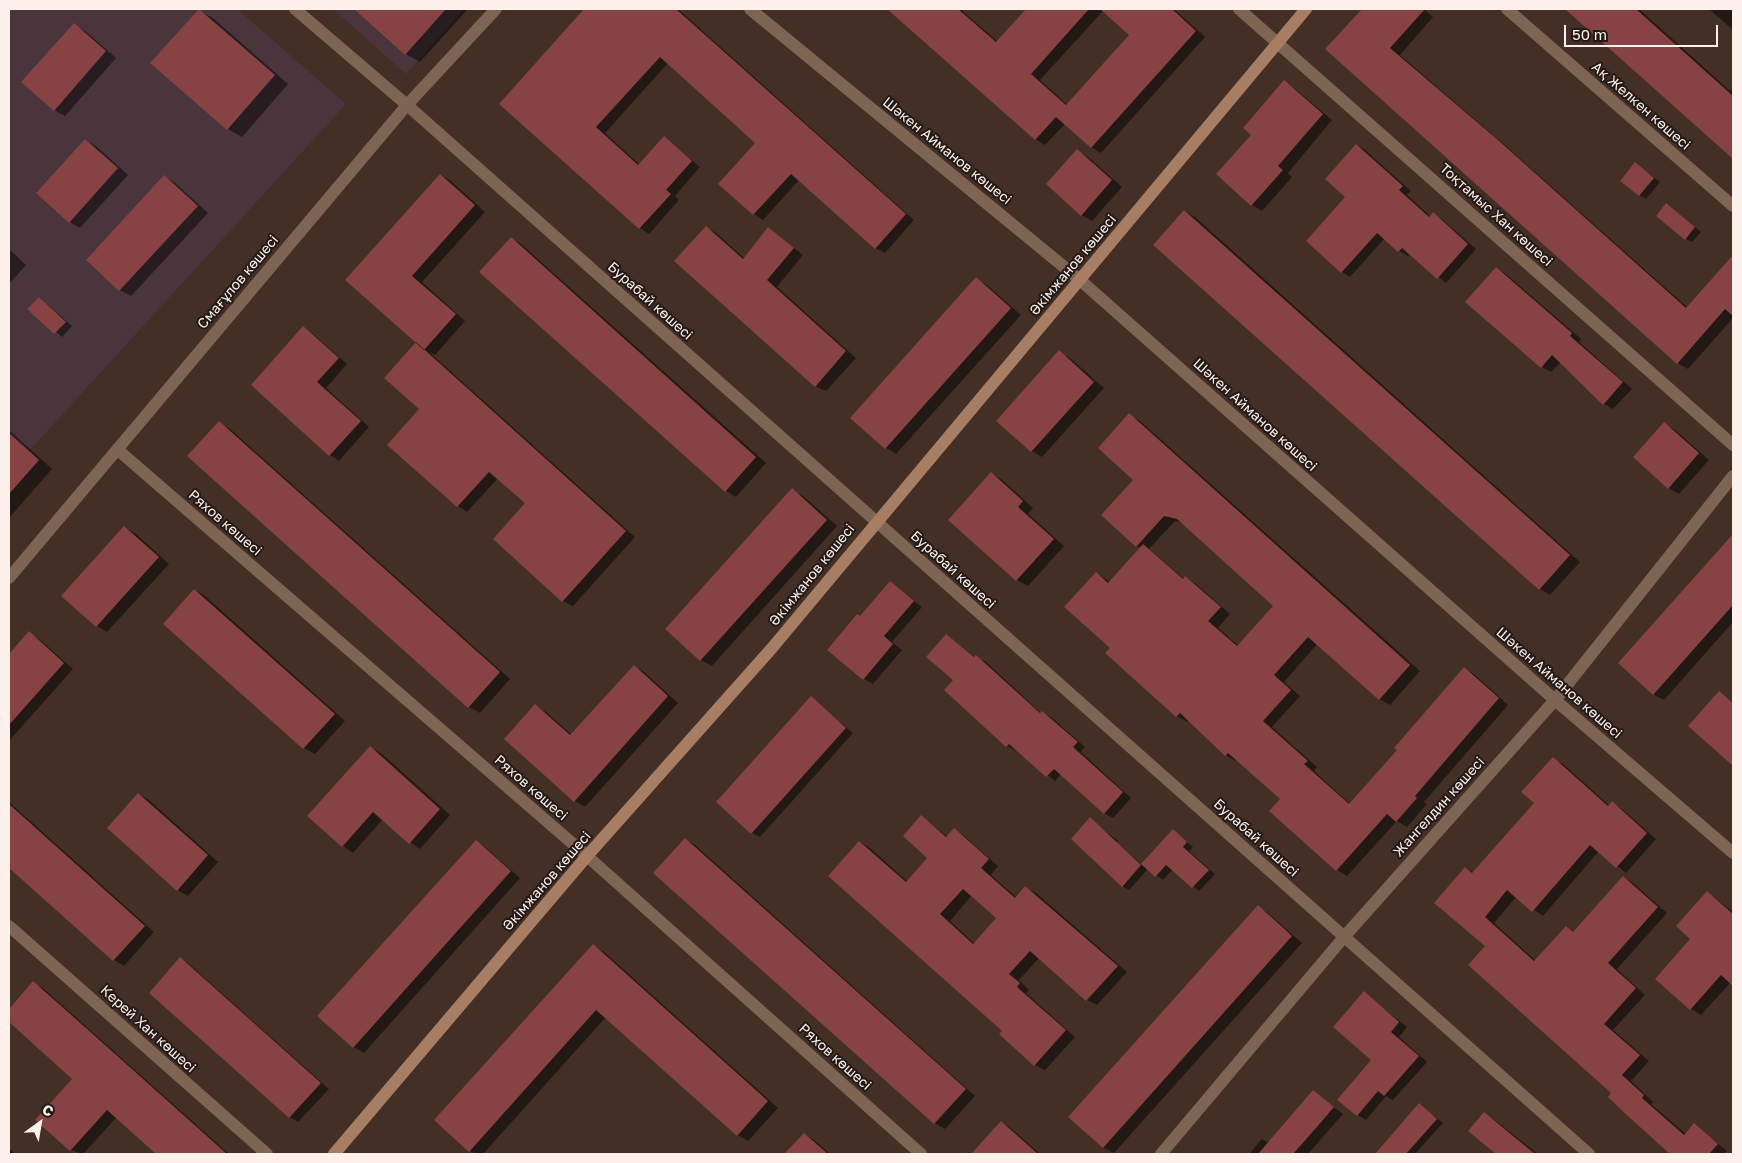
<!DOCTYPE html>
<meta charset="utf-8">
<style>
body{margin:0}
#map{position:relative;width:1742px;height:1163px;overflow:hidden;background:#432f26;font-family:"Golos Text",sans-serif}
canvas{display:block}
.frame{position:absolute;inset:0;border:10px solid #fef0eb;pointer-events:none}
.north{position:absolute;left:15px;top:1098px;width:50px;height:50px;-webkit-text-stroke:4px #231916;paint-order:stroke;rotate:32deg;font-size:14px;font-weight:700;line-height:20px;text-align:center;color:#fef0eb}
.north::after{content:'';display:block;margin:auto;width:18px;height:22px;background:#fef0eb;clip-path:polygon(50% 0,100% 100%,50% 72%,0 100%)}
.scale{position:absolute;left:1564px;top:25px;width:154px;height:22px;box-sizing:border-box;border:2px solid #fef0eb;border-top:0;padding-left:6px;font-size:15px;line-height:18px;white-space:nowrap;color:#fef0eb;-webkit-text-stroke:4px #231916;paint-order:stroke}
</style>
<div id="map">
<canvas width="1742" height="1163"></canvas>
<div class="frame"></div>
<div class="north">С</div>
<div class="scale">50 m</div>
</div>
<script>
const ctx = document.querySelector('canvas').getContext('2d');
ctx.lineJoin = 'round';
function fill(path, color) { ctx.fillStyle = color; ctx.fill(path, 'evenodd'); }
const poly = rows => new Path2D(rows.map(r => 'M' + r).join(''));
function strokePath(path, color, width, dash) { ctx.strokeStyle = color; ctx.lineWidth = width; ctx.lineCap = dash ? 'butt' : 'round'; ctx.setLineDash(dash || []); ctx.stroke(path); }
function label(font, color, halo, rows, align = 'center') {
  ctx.font = font + ' "Golos Text",sans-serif'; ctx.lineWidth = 4; ctx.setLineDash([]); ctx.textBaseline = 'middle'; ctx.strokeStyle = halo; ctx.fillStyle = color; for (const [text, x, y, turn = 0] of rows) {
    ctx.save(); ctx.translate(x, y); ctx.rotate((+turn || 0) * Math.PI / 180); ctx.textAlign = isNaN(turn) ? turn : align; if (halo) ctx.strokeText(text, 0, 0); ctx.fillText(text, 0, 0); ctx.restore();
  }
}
fill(poly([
 [9,9,237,9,346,104,29,451,39,460,9,494],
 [333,9,464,9,406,74]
]), '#49353b');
fill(poly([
 [356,9,468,9,420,62,406,54],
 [585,9,678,9,914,220,885,253,875,248,799,180,763,220,754,214,720,184,757,143,668,63,605,133,640,165,664,138,700,167,675,196,679,200,649,234,640,228,500,104],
 [889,9,960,9,998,42,1028,9,1174,9,1205,37,1101,153,1091,147,1065,124,1045,145,1035,139],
 [1104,10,1131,34,1068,105,1040,80],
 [1363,9,1424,9,1433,17,1400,55,1508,148,1688,308,1733,257,1733,318,1688,369,1677,363,1327,49],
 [1567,9,1639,9,1730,91,1733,87,1733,157],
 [1709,9,1733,9,1733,30],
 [198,10,213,18,288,84,242,137,228,129],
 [74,25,85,31,116,58,65,116,54,110],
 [1284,82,1294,88,1332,120,1288,173,1292,177,1262,211,1252,205,1253,135],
 [85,140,96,146,128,175,80,228,70,222],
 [1357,145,1365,150,1411,191,1407,195,1431,217,1434,214,1442,219,1476,249,1446,283,1410,254,1408,256,1399,251,1385,238,1350,277,1342,272,1347,197],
 [1077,151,1088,157,1122,187,1092,221,1081,215],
 [1636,164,1660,182,1646,199,1639,195],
 [441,175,451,181,485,212,422,282,465,321,435,355,429,352,635,537,573,606,563,601,526,503,498,478,467,512,458,506,389,444,421,409,420,347,347,279],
 [165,177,175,183,208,213,131,296,120,290,87,260],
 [1667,204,1701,232,1692,242,1686,239],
 [1185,211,1195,217,1580,562,1550,595,1540,589,1154,245],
 [706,227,716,233,744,258,769,229,803,255,777,287,856,358,826,391,815,386],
 [511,238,521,244,766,463,736,497,726,491],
 [9,249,26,265,9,284],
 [1497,268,1506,274,1581,339,1579,342,1632,389,1613,409,1604,404,1561,362,1551,372,1542,367],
 [977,279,987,285,1021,315,896,454,886,448,852,418],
 [40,298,72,326,62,337,29,309],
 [304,328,313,334,347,364,326,388,369,427,339,461,330,455],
 [1059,352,1070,358,1104,388,1042,457,1032,451],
 [1129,415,1140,421,1420,671,1390,705,1379,699,1318,643,1284,682,1300,696,1272,727,1317,767,1314,771,1350,804,1399,750,1464,668,1474,674,1508,705,1424,802,1427,804,1407,827,1397,821,1347,876,1337,870,1271,811,1282,799,1237,759,1236,761,1225,755,1189,719,1187,722,1177,716,1112,648,1096,573,1110,582,1141,548,1137,546],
 [1175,521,1183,523,1275,606,1239,646,1218,628,1230,614,1196,584,1186,578,1184,579,1149,549],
 [219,423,230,429,510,679,480,713,469,707],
 [1664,424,1675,430,1709,460,1679,494,1668,488],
 [9,430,52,469,9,518],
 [991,473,1001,479,1033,508,1028,514,1064,546,1028,586,1017,580,950,519],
 [792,490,803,496,837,526,712,666,701,660],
 [124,527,135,533,169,564,107,632,97,626,63,596],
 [1733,536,1733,622,1664,700,1653,694,1620,663],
 [890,583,922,607,892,642,902,650,873,684,864,679,861,617],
 [195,590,205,596,345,721,315,754,304,748,165,624],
 [29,633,39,639,73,669,9,741,9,656],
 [946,635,975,657,985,661,1041,713,1051,717,1085,747,1081,752,1131,798,1113,818,1104,813,1061,774,1055,781,1017,750,1016,751,1007,746,946,690,955,679],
 [634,666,644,672,678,703,585,807,575,801,535,706,546,712,572,735],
 [1720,693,1733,702,1733,765,1690,726],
 [811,698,853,733,760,837,752,833],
 [370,747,381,753,450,815,420,849,410,842,383,819,353,853,343,846,309,816],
 [1553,759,1563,764,1610,806,1612,803,1622,809,1656,839,1626,873,1599,851,1543,916,1516,897,1494,923,1536,961,1566,927,1574,932,1623,877,1633,883,1667,913,1617,969,1645,995,1613,1030,1649,1061,1631,1081,1653,1102,1651,1104,1686,1134,1694,1125,1727,1151,1723,1154,1668,1154,1670,1152,1613,1093,1486,945,1466,868,1474,873,1535,803],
 [139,794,149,800,218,862,188,896,177,890],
 [9,802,154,932,124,966,114,960,9,866],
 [922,817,948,837,954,830,964,836,998,866,991,875,1017,898,1026,888,1036,893,1127,972,1097,1005,1087,1000,1040,957,1019,980,1029,990,1026,993,1075,1037,1045,1070,1035,1065,1004,1031,860,842,870,848,908,882,929,858],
 [972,895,998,918,975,944,950,921],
 [1090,819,1118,841,1117,843,1142,865,1173,831,1193,847,1189,851,1215,874,1199,891,1172,870,1163,880,1148,869,1129,890,1122,886],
 [685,839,695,845,975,1096,945,1129,935,1123],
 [476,841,486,848,520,878,364,1053,353,1047],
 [1708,892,1733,912,1733,984,1731,982,1701,1015,1691,1009,1692,939],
 [1258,906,1268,913,1302,943,1114,1153,1103,1147],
 [593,946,604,952,778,1108,748,1141,737,1135,606,1017,483,1154,476,1154,470,1151],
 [181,959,189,964,329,1089,298,1122,290,1117,150,992],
 [34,983,44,989,229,1154,158,1154,117,1117,83,1154,71,1150,37,1120,74,1079,9,1021,9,1011],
 [1364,993,1407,1027,1399,1037,1427,1062,1393,1100,1386,1096,1366,1120,1357,1115,1373,1059],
 [1313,1092,1343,1114,1308,1154,1249,1154,1262,1139,1269,1143],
 [1419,1105,1443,1123,1415,1154,1376,1154],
 [1485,1114,1492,1118,1538,1154,1498,1154,1470,1131],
 [1001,1122,1011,1128,1040,1154,972,1154],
 [804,1134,814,1140,830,1154,786,1154],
 [9,1148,15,1154,9,1154]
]), '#0007');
fill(poly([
 [199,9,275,75,227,130,150,63],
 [354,9,446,9,405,55],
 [584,9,676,9,906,214,875,249,791,174,753,215,718,184,755,143,660,57,596,127,638,165,664,136,692,161,666,190,671,194,639,229,499,104],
 [887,9,958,9,996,42,1026,9,1089,9,1031,74,1066,105,1129,35,1100,9,1172,9,1196,31,1091,148,1056,117,1035,140],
 [1362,9,1425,9,1390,48,1498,140,1686,308,1733,255,1733,316,1725,309,1677,364,1325,49],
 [1565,9,1636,9,1733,96,1733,159],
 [74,23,106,51,54,111,21,82],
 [1284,80,1323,114,1278,166,1283,170,1251,206,1216,174,1251,135,1243,128],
 [85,139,118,168,69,223,36,193],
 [1356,144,1403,186,1399,190,1429,217,1433,212,1468,244,1437,279,1402,248,1398,252,1377,233,1341,273,1306,241,1345,197,1325,179],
 [1077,149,1112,180,1081,216,1046,184],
 [1635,162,1654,178,1639,196,1620,181],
 [440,174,475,205,412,276,456,314,424,350,345,280],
 [164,175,198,206,119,291,86,260],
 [1666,203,1695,227,1685,240,1656,216],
 [1184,210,1570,555,1539,590,1153,245],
 [706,226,743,259,768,227,794,248,767,280,846,351,815,387,674,261],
 [511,237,756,457,725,492,479,272],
 [1496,267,1572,333,1570,336,1623,382,1603,405,1552,355,1541,368,1465,302],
 [976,277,1011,308,885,449,850,418],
 [39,297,66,322,54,334,27,309],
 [303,326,339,358,317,382,361,421,329,456,251,385],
 [416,342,626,531,562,602,493,539,525,503,489,472,457,507,387,445,419,409,384,378],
 [1059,350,1094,382,1031,452,996,421],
 [1129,413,1410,665,1379,700,1308,637,1274,675,1291,690,1263,721,1308,761,1304,764,1349,804,1397,750,1394,748,1464,667,1499,698,1415,796,1417,798,1396,822,1387,814,1336,871,1269,811,1280,799,1228,753,1225,756,1180,713,1176,717,1105,653,1110,648,1064,607,1096,572,1108,583,1143,544,1183,579,1185,576,1221,607,1208,621,1237,646,1273,606,1177,519,1164,516,1136,547,1101,515,1133,480,1098,448],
 [219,421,500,672,468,708,187,456],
 [1664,422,1699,453,1668,489,1633,457],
 [9,433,39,460,9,494],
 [991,472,1023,501,1018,507,1054,539,1016,581,948,520],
 [792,488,827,520,700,661,665,629],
 [124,526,159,557,96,627,61,596],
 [1733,534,1733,605,1653,695,1618,663],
 [890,581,914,601,884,636,893,644,863,680,827,650,857,614,860,616],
 [194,589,335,714,303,749,163,624],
 [29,631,64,663,9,725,9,654],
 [946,634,974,657,976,655,1040,713,1042,711,1078,742,1073,747,1123,792,1104,814,1054,769,1046,777,1009,744,1006,747,944,690,953,680,926,657],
 [634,665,668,696,574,802,504,739,535,704,570,735],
 [1719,691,1733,703,1733,766,1688,726],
 [811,696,846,728,751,834,716,802],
 [370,746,440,809,409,844,373,812,342,847,307,816],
 [1553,757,1608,806,1612,801,1647,833,1616,868,1590,845,1532,912,1507,890,1485,917,1534,961,1566,926,1573,932,1623,876,1658,907,1608,963,1636,988,1604,1024,1640,1055,1622,1075,1644,1095,1642,1098,1684,1135,1694,1123,1718,1144,1709,1154,1670,1154,1630,1118,1608,1097,1611,1093,1468,965,1485,946,1434,903,1465,867,1472,873,1534,803,1521,792],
 [138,793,208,855,177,891,107,828],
 [9,804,145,926,113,961,9,868],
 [921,815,946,837,954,828,989,859,981,868,1015,898,1025,886,1118,966,1086,1001,1030,951,1009,974,1020,983,1017,987,1066,1030,1034,1066,999,1034,1002,1031,828,876,859,841,906,882,927,858,903,836],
 [963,889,996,918,973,944,940,914],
 [1090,817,1141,865,1122,887,1071,839],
 [1173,829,1187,842,1183,847,1209,870,1192,888,1166,865,1155,877,1141,864],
 [685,838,966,1089,934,1124,653,873],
 [476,840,511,871,353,1048,317,1016],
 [1707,891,1733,914,1733,986,1721,975,1690,1010,1655,979,1690,939,1676,926],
 [1258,905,1292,936,1103,1148,1068,1117],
 [593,944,768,1101,737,1136,596,1010,469,1152,434,1120],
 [180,957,321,1083,289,1118,149,993],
 [33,981,104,1044,227,1154,156,1154,107,1110,70,1151,35,1120,72,1079,9,1022,9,1009],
 [1364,991,1399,1022,1391,1032,1419,1056,1384,1096,1378,1091,1357,1116,1337,1100,1371,1060,1333,1027],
 [1313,1090,1334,1107,1316,1128,1293,1154,1258,1154],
 [1419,1103,1437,1119,1406,1154,1375,1154],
 [1484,1112,1535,1154,1496,1154,1468,1131],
 [1001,1121,1038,1154,971,1154],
 [804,1133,828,1154,784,1154]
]), '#874243');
strokePath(poly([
 [750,9,1080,280,1555,700,1733,853],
 [1239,9,1733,445],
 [1507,9,1733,206],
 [118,450,587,856,921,1154],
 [9,578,407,105,496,9],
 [9,926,267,1154],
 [1161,1154,1344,937,1555,700,1733,476]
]), '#7e6453', 12);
strokePath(poly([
 [295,9,407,105,1589,1154]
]), '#7e6453', 12);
strokePath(poly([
 [334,1154,587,856,772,648,1306,9]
]), '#a77e63', 12);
label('14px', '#fef0eb', '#231916', [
 ["Ақ Желкен көшесі",1641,106,41],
 ["Шәкен Айманов көшесі",947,151,39],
 ["Тоқтамыс Хан көшесі",1496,215,42],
 ["Әкімжанов көшесі",1073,265,-50],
 ["Смағұлов көшесі",238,282,-50],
 ["Бурабай көшесі",650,301,42],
 ["Шәкен Айманов көшесі",1255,415,42],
 ["Ряхов көшесі",225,523,41],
 ["Бурабай көшесі",953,570,42],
 ["Әкімжанов көшесі",812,575,-51],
 ["Шәкен Айманов көшесі",1559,683,41],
 ["Ряхов көшесі",531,788,41],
 ["Жангелдин көшесі",1439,807,-48],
 ["Бурабай көшесі",1256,838,42],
 ["Әкімжанов көшесі",547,881,-49],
 ["Керей Хан көшесі",148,1029,42],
 ["Ряхов көшесі",835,1057,42]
]);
</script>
